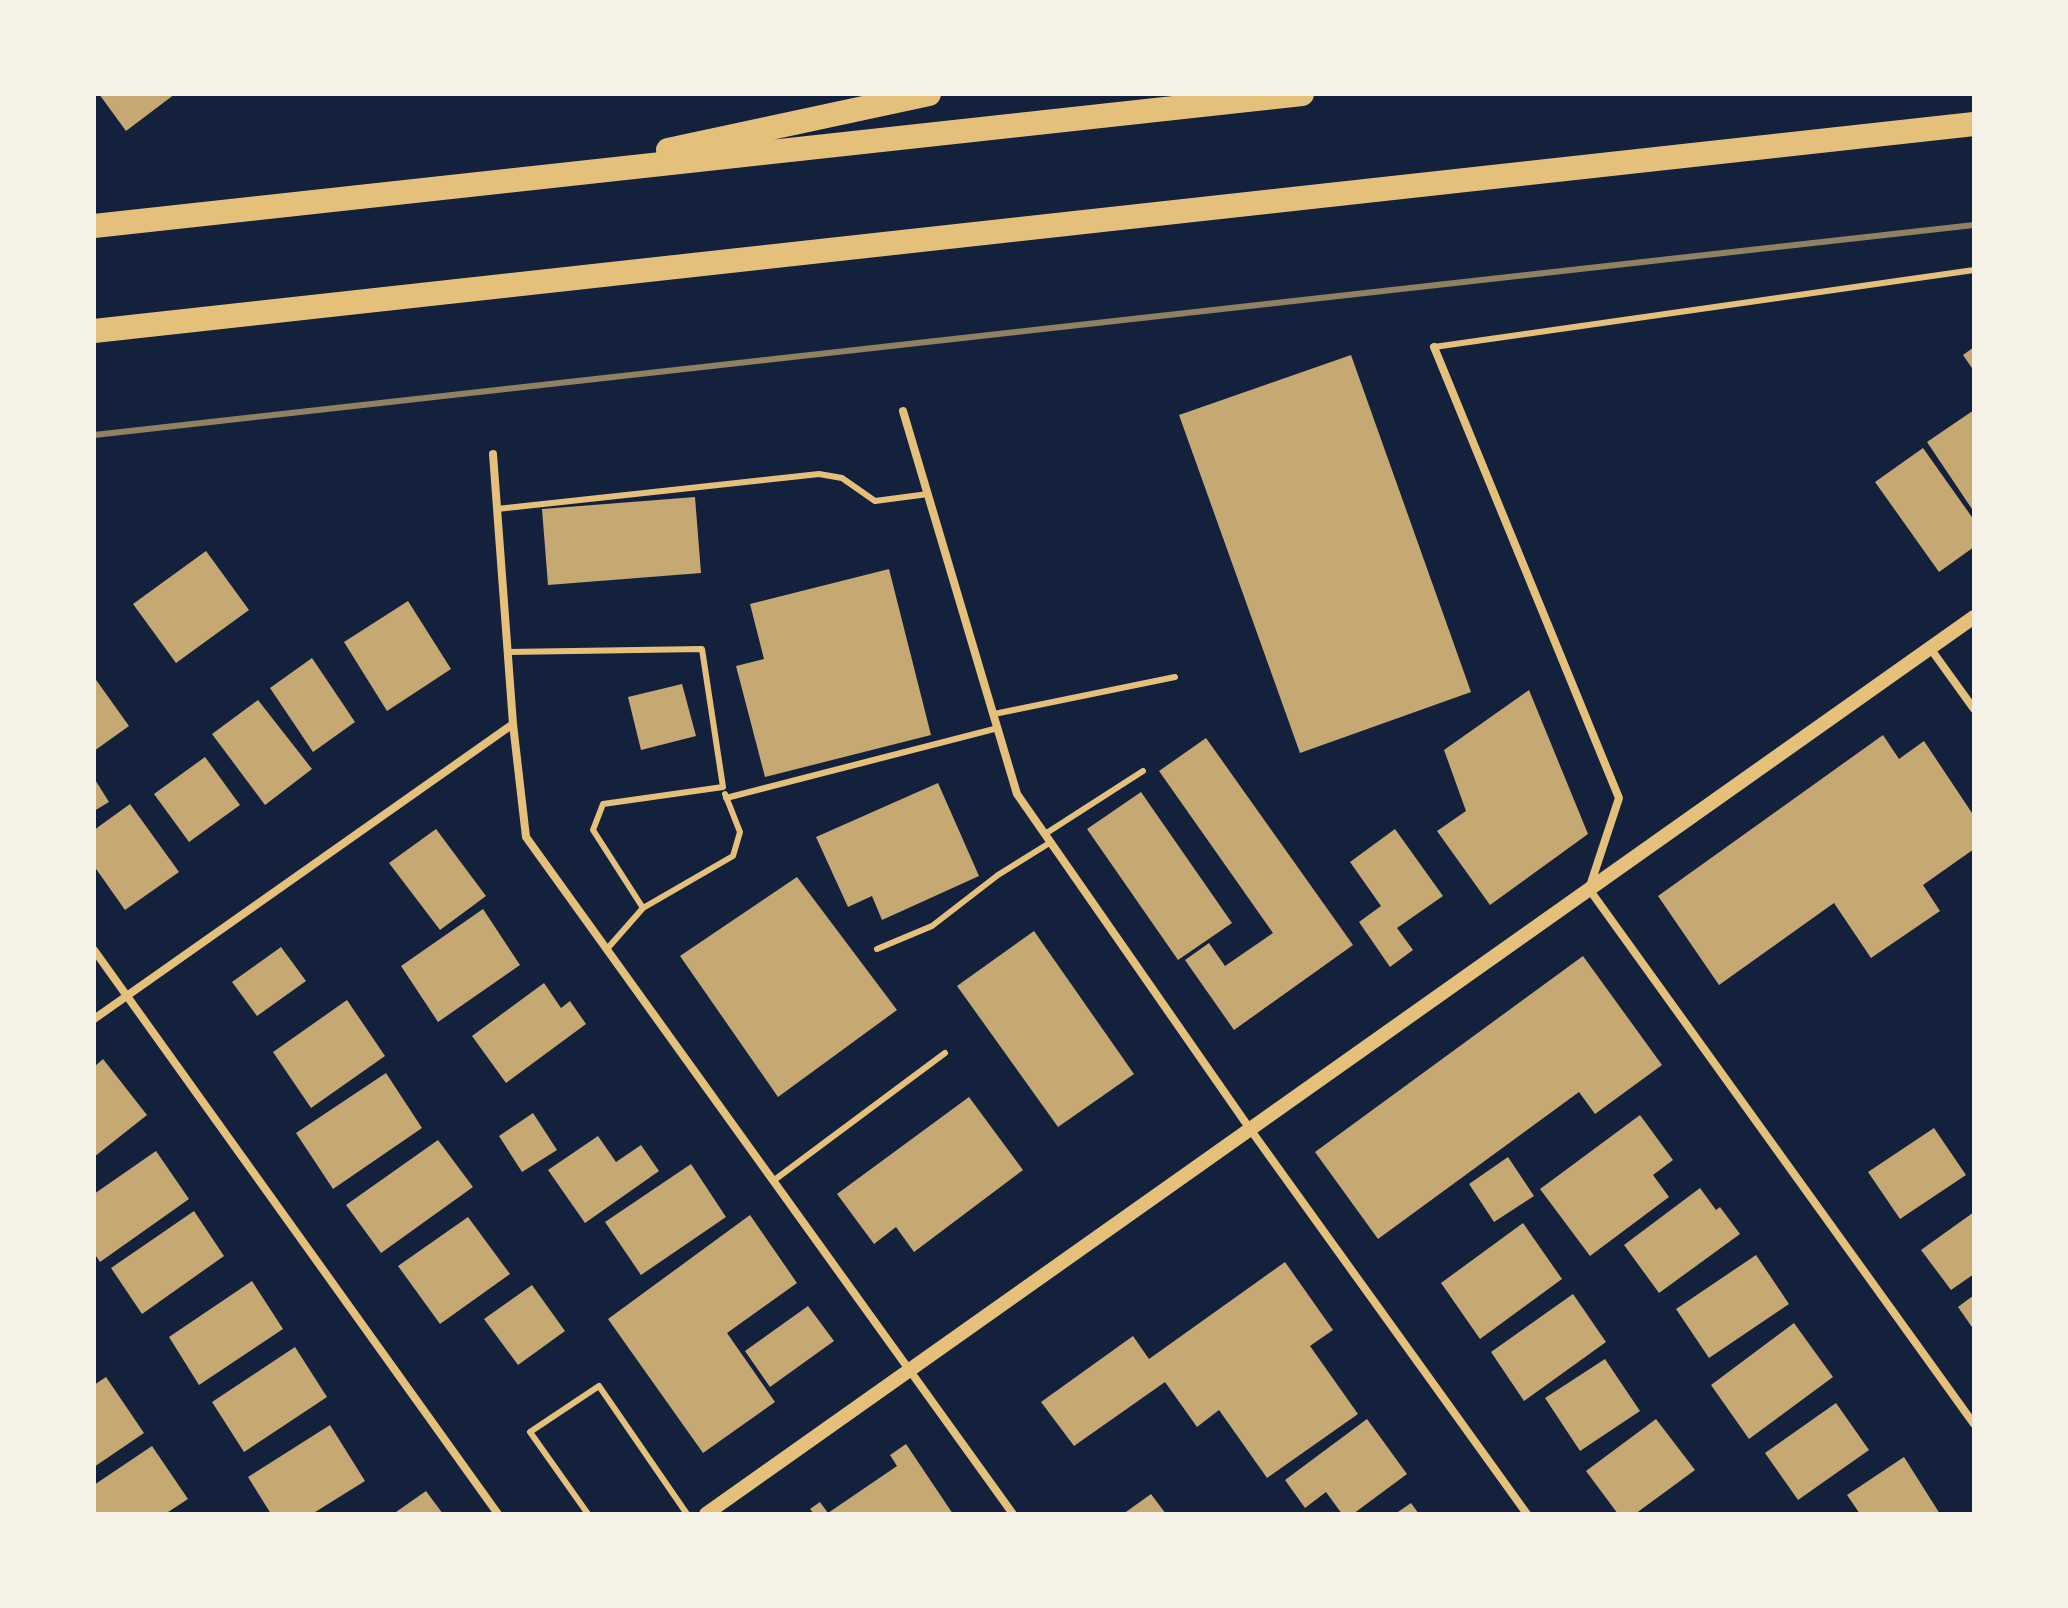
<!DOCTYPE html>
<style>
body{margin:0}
#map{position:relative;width:2068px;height:1608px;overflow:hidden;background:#14213d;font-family:"Sofia Sans Condensed",sans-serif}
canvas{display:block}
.frame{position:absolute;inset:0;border:96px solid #f6f1e7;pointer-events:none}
</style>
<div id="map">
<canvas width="2068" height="1608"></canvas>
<div class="frame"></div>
</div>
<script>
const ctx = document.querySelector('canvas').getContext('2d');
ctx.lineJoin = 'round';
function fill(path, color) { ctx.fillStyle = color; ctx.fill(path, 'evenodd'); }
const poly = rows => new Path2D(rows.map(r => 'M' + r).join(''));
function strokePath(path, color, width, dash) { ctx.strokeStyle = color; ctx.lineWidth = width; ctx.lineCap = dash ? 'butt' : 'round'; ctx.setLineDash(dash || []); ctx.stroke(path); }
fill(poly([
 [99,94,175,94,126,131],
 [1974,347,1974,371,1963,355],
 [1351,355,1471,692,1300,753,1179,415],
 [1974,410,1974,512,1927,442],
 [1923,448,1974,520,1974,547,1939,572,1875,482],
 [695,497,701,573,548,585,542,509],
 [206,551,249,610,176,663,133,604],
 [889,569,931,735,765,777,736,666,764,659,750,604],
 [408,601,451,669,387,711,344,642],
 [312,658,355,722,313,752,270,688],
 [94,677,129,726,94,751],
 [682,684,696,736,641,750,628,697],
 [1529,690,1588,834,1490,905,1437,831,1466,811,1444,750],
 [258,700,312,769,265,805,212,734],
 [1883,735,1899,759,1924,741,1974,816,1974,849,1923,885,1940,911,1871,958,1834,903,1719,985,1658,896],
 [1206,738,1353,945,1234,1030,1185,960,1209,943,1225,966,1273,933,1159,771],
 [205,757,240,805,189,842,154,794],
 [94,778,109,802,94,811],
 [938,783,979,876,882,920,872,896,848,907,816,837],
 [1141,792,1232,923,1178,960,1087,829],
 [130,804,179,872,125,910,94,866,94,830],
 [436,829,486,896,440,930,389,863],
 [1395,829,1443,896,1397,928,1413,950,1390,967,1359,922,1381,906,1350,862],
 [797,877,897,1010,778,1097,680,956],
 [483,909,520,965,438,1022,401,966],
 [1034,931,1134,1074,1058,1127,957,986],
 [281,947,306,981,257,1016,232,982],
 [1583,956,1662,1065,1595,1114,1579,1092,1378,1239,1315,1152],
 [544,983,561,1008,570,1001,586,1024,506,1083,472,1036],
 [347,1000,385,1056,311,1108,273,1052],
 [103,1059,147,1115,94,1157,94,1067],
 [386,1073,422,1128,333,1189,296,1133],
 [969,1097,1023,1170,914,1252,896,1227,874,1244,837,1194],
 [533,1113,557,1150,522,1172,499,1136],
 [1640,1115,1673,1160,1653,1175,1669,1197,1590,1256,1540,1189],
 [1934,1128,1966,1175,1900,1219,1868,1172],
 [598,1136,616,1162,641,1145,659,1171,585,1223,548,1170],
 [438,1140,473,1187,381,1253,346,1205],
 [156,1151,189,1199,100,1262,94,1253,94,1194],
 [1508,1157,1534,1196,1494,1222,1469,1184],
 [691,1164,726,1217,641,1275,605,1222],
 [1700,1188,1716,1210,1720,1207,1740,1234,1659,1293,1624,1245],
 [194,1211,224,1256,142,1314,111,1268],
 [1974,1212,1974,1274,1951,1290,1921,1250],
 [750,1215,797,1283,727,1333,775,1402,703,1453,608,1319],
 [468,1217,510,1274,440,1324,398,1266],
 [1523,1223,1562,1279,1480,1339,1441,1283],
 [1756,1255,1789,1304,1709,1358,1676,1309],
 [1285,1262,1333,1330,1310,1346,1358,1414,1267,1478,1219,1410,1197,1427,1165,1382,1074,1446,1041,1402,1133,1336,1149,1359],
 [252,1281,283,1329,199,1385,169,1337],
 [532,1285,565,1331,518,1365,484,1319],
 [1573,1294,1606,1342,1524,1401,1491,1352],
 [1974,1295,1974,1330,1958,1307],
 [808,1306,834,1341,770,1387,745,1351],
 [1794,1323,1833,1377,1749,1439,1711,1385],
 [295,1347,327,1397,244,1452,212,1402],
 [1605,1359,1640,1411,1580,1451,1545,1398],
 [106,1377,144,1433,94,1467,94,1385],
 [1836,1403,1869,1450,1798,1500,1765,1453],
 [1367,1419,1407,1474,1353,1514,1342,1514,1326,1492,1305,1508,1285,1480],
 [1656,1419,1695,1470,1635,1514,1618,1514,1586,1471],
 [330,1425,365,1481,312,1514,271,1514,248,1477],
 [906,1444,953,1514,814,1514,810,1509,820,1502,828,1513,897,1466,890,1455],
 [152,1446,188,1499,165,1514,94,1514,94,1485],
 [1904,1457,1940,1514,1860,1514,1847,1495],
 [426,1491,443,1514,398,1514,396,1512],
 [1151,1494,1166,1514,1123,1514],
 [1411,1503,1419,1514,1395,1514]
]), '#c6a872');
strokePath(poly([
 [1434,347,1974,270],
 [497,509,819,474,842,478,875,501,928,494],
 [508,652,702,649,723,787,603,804,593,830,643,908],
 [994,714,1175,677],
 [726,798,998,728],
 [1045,834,1143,771],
 [607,949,643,908,733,856,740,832,725,794],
 [877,949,932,926,998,875,1051,842],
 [773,1181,945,1053],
 [588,1514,530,1432,599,1386,687,1514]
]), '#e5c07b', 6);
strokePath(poly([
 [1434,347,1619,798,1589,889,1974,1424],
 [903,411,1017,794,1250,1129,1527,1514],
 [493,454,513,724,526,837,1013,1514],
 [1930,648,1974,709],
 [94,950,498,1514],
 [94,1019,513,724]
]), '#e5c07b', 8);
strokePath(poly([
 [706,1514,1974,617]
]), '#e5c07b', 14);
strokePath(poly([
 [668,150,929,94],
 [94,226,1302,94],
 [94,331,1974,124]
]), '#e5c07b', 24);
strokePath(poly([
 [94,435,1974,225]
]), '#918062', 6);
</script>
